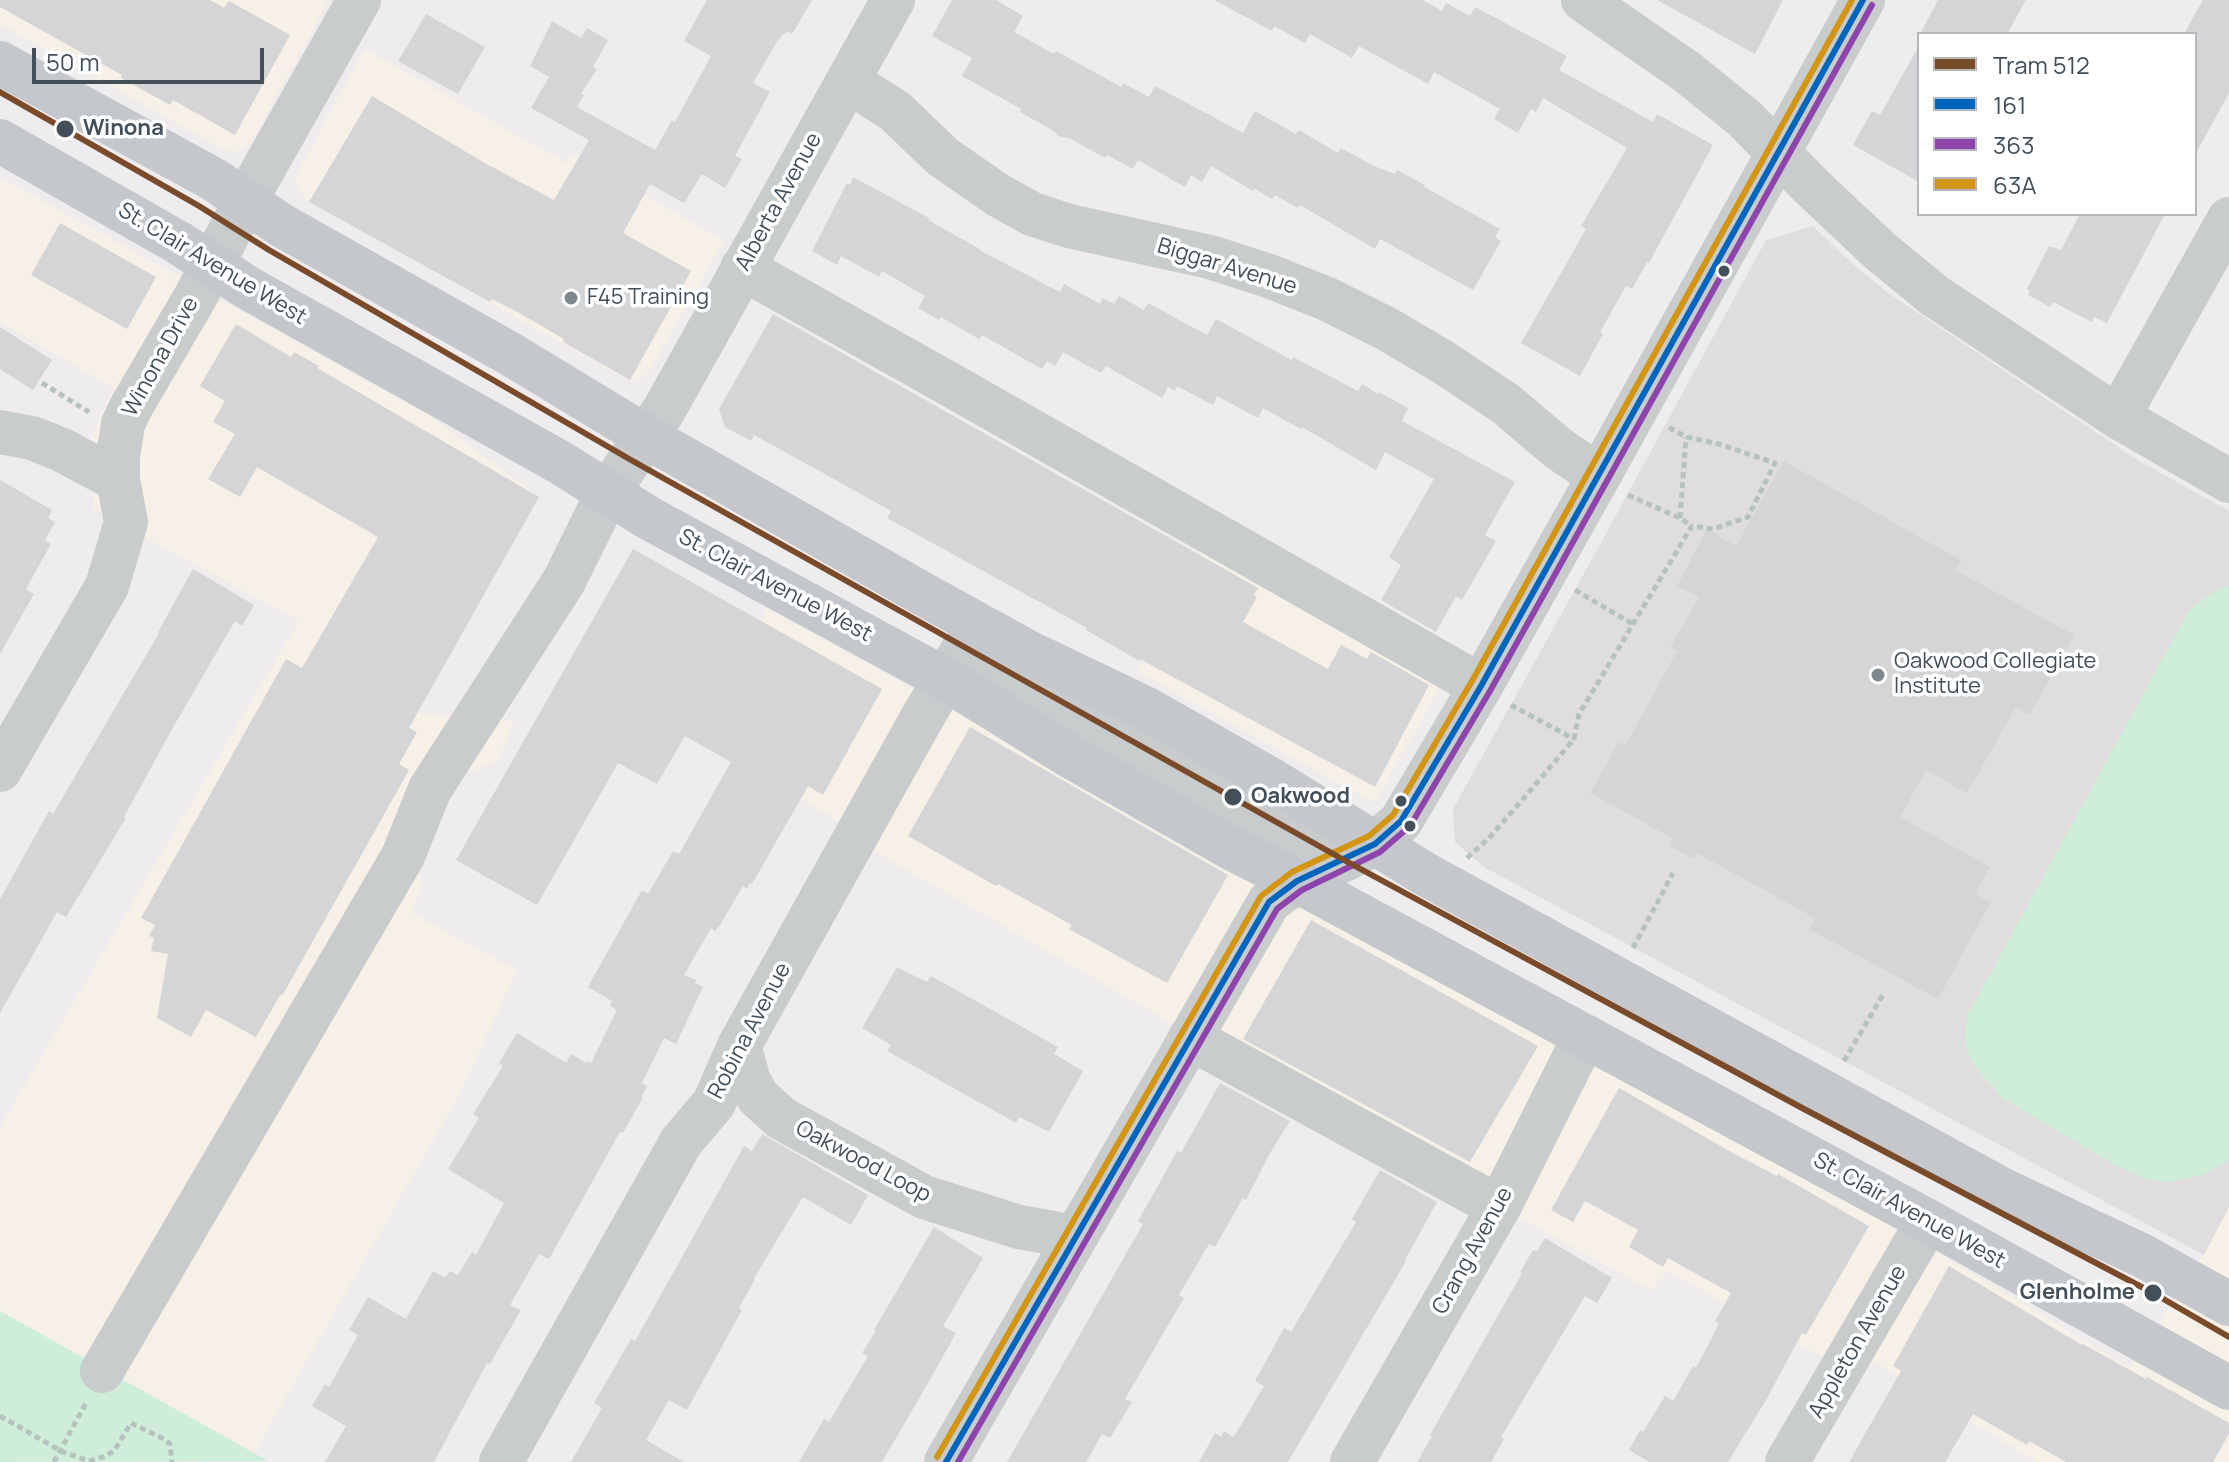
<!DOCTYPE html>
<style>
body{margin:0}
#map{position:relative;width:2229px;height:1462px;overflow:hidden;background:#eeecec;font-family:Manrope,sans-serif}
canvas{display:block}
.legend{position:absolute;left:1917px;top:32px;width:280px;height:184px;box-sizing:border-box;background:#fff;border:2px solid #b4b9bd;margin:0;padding:10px 14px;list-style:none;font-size:24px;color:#43505a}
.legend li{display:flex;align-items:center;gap:16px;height:40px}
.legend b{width:40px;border:2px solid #b4b9bd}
.scale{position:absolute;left:32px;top:48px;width:232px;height:36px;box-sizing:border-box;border:4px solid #43505a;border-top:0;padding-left:10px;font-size:24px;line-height:28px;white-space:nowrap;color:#43505a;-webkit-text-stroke:6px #fff;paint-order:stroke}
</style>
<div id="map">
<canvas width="2229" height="1462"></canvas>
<ul class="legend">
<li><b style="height:10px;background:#7a4b2a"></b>Tram 512</li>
<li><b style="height:10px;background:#0065bd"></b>161</li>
<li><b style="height:10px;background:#8e44ad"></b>363</li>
<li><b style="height:10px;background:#d39512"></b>63A</li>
</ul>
<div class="scale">50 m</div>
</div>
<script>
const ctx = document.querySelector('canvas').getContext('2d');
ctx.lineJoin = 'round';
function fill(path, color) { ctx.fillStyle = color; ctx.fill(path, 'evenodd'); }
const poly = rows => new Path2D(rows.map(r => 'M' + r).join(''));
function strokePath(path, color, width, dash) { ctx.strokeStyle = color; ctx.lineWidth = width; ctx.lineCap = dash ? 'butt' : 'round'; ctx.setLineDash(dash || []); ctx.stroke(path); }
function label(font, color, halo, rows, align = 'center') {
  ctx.font = font + ' Manrope,sans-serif'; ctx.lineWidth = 7; ctx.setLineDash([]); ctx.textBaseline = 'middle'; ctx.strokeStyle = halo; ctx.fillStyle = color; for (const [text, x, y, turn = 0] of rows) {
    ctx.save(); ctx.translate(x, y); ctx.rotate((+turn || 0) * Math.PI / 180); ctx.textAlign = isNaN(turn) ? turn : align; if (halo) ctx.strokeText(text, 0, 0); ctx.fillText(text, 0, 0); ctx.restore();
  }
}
fill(poly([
 [0,0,329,0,250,143,241,150,231,152,221,148,0,24],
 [365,49,566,163,572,153,724,241,649,371,639,380,631,382,309,202,301,194,296,183,297,173],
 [0,177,428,415,539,497,418,713,514,721,499,758,476,771,463,766,416,849,422,890,411,912,517,971,458,1097,254,1453,0,1311,0,1127,299,621,94,509,90,438,114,388,0,322],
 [1211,538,1447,676,1379,795,1371,801,1137,671],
 [767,608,968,719,1075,783,1882,1219,2130,1368,2204,1255,2229,1207,2229,1462,2037,1462,1869,1358,1857,1376,1667,1271,1652,1291,1232,1058,881,855,829,815,691,739]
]), '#f6f0e6');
fill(poly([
 [1813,226,1848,260,1887,292,2139,461,2229,511,2229,1207,2204,1255,1484,867,1455,842,1453,809,1602,541,1766,240]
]), '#dfddde');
fill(poly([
 [2229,586,2229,1160,2203,1175,2169,1182,2146,1179,2115,1165,2004,1099,1983,1077,1969,1056,1965,1035,1968,1014,2187,614,2203,599,2221,588],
 [0,1311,254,1453,268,1461,0,1462]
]), '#cfeed9');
fill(poly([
 [0,0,210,0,224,8,229,1,290,35,235,135,173,100,170,105,121,78,122,75,0,7],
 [707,0,812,0,792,34,787,31,778,40,753,83,770,92,735,156,742,159,725,188,702,174,684,203,650,184,623,233,691,271,630,380,563,342,564,339,521,314,492,299,490,302,309,202,372,96,483,162,554,200,589,140,531,108,549,77,530,66,552,21,581,38,587,28,608,40,593,67,597,69,581,94,584,95,577,107,655,150,672,120,675,122,711,56,684,41],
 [952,0,996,0,1023,16,1014,32,1054,54,1056,51,1121,87,1123,83,1149,97,1155,86,1243,133,1255,111,1296,134,1299,130,1338,153,1341,148,1374,166,1395,174,1397,170,1425,185,1424,187,1500,229,1495,237,1501,241,1473,290,1380,239,1375,249,1300,205,1298,208,1275,195,1272,199,1255,189,1253,191,1211,166,1202,182,1191,175,1185,187,1138,160,1133,169,1107,155,1105,158,1069,138,1058,136,1054,131,1020,112,1021,109,962,76,972,58,932,36],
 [1214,0,1423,0,1442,11,1446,3,1470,16,1475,7,1567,56,1559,70,1653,122,1657,114,1713,145,1649,263,1647,262,1632,289,1626,286,1600,332,1603,334,1580,376,1521,343,1586,229,1581,226,1627,148,1543,98,1536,112,1531,109,1518,133,1494,119,1500,109,1434,72,1428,84,1359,46,1352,58,1310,34,1305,43,1274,26,1272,31],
 [1657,0,1783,0,1755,54],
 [1938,0,2026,0,2007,34,1920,34],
 [2203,0,2229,0,2229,93,2195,155,2195,34,2184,34],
 [426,14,485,47,458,94,398,61],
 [1919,46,1919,182,1853,145,1872,111,1880,115],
 [853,177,929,218,928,220,980,249,979,250,1060,292,1064,284,1100,304,1103,298,1114,304,1119,296,1144,310,1148,303,1207,335,1216,319,1292,360,1293,357,1358,391,1362,384,1378,394,1379,392,1408,408,1402,421,1515,482,1485,535,1496,541,1462,600,1456,596,1436,632,1381,600,1401,565,1389,557,1434,479,1385,452,1376,470,1302,427,1301,429,1263,408,1258,418,1217,396,1213,405,1177,386,1175,391,1168,387,1162,398,1106,366,1101,373,1063,352,1055,366,1047,361,1042,369,982,335,979,339,941,317,939,320,918,308,925,296,882,271,879,277,841,256,837,265,812,251,847,183,850,185],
 [2080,214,2165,214,2107,323,2094,317,2092,322,2053,302,2050,307,2028,295,2030,291,2027,289,2049,246,2061,250],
 [60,223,156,277,127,329,31,275],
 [773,314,1258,588,1254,595,1257,597,1243,622,1328,669,1341,645,1367,659,1371,652,1429,685,1375,787,1140,659,1139,661,1086,630,1087,628,887,518,891,511,825,474,754,435,751,441,725,427,719,409],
 [236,324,291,357,294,352,319,366,317,368,539,497,409,728,417,732,399,764,409,770,282,996,280,995,256,1037,206,1010,191,1037,157,1018,168,954,151,951,154,938,149,936,155,925,141,918,286,659,302,668,378,537,257,467,240,497,208,479,235,434,213,422,225,401,200,386],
 [0,327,52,360,33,390,0,369],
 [1784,461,1962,561,1955,570,2074,635,2030,715,2016,707,1967,793,1926,770,1900,817,1990,867,1975,894,1991,902,1938,999,1809,929,1815,918,1697,853,1694,859,1670,846,1674,839,1590,793,1619,742,1625,746,1677,651,1670,648,1699,597,1677,586,1707,529,1736,546],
 [0,480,52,510,48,518,55,522,45,540,51,544,26,589,34,594,0,654],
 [633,549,882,689,823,795,808,786,752,884,750,883,747,889,743,886,720,925,715,931,711,928,684,975,696,980,695,983,703,987,676,1044,664,1038,642,1083,647,1086,641,1097,643,1097,623,1133,620,1132,549,1259,539,1254,510,1305,521,1310,490,1364,487,1363,434,1462,325,1462,346,1426,312,1406,325,1384,329,1387,358,1335,349,1330,368,1297,406,1319,433,1271,445,1278,450,1271,458,1275,472,1252,476,1255,504,1203,448,1169,479,1118,473,1114,503,1066,499,1063,517,1033,566,1063,571,1054,586,1063,588,1061,591,1063,617,1010,610,1006,612,1001,588,987,642,890,648,894,673,851,679,854,731,762,685,736,657,784,618,763,537,905,456,860],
 [193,569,254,605,242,626,235,621,172,729,124,817,126,818,66,917,57,912,0,1013,0,899,49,811,53,814,159,633,158,632],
 [970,727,1228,875,1167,983,1069,929,1072,925,998,884,996,886,908,836],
 [1311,920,1538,1046,1470,1162,1243,1039],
 [897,967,927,982,931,976,1008,1019,1058,1047,1054,1054,1083,1071,1049,1132,1019,1117,1016,1123,887,1051,891,1045,862,1028],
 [1220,1083,1290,1121,1270,1153,1246,1200,1243,1198,1215,1247,1209,1244,1179,1295,1184,1298,1125,1399,1132,1402,1110,1438,1102,1434,1086,1462,1007,1462,1143,1224,1138,1221,1160,1182,1177,1151,1181,1153],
 [1619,1088,1731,1152,1777,1176,1778,1174,1869,1226,1806,1335,1802,1333,1766,1400,1728,1462,1649,1462,1629,1450,1640,1430,1643,1432,1665,1396,1673,1401,1693,1366,1696,1368,1719,1324,1715,1321,1731,1293,1668,1258,1663,1267,1629,1247,1638,1230,1585,1201,1573,1222,1551,1210],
 [762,1134,868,1195,851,1225,803,1197,754,1278,755,1279,739,1308,742,1310,687,1410,669,1400,646,1440,684,1462,571,1462,602,1408,594,1403,631,1339,635,1341,744,1146,752,1151],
 [1380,1170,1437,1202,1405,1260,1406,1261,1288,1462,1199,1462,1215,1433,1221,1437,1224,1431,1233,1437,1235,1435,1264,1386,1255,1381,1284,1328,1291,1332,1356,1222,1352,1219],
 [934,1227,983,1258,943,1326,956,1333,928,1383,882,1462,799,1462,824,1419,829,1422,868,1356,862,1353,876,1331,874,1330],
 [1545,1238,1612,1278,1597,1303,1585,1296,1501,1437,1504,1439,1491,1462,1417,1462,1432,1436,1430,1435,1522,1273,1520,1272,1533,1250,1537,1251],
 [1949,1266,2082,1345,2083,1344,2146,1379,2147,1377,2229,1423,2229,1434,2213,1462,2066,1462,2029,1441,2027,1445,1973,1414,1945,1462,1849,1462,1901,1371,1893,1366]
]), '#d5d4d7');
strokePath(poly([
 [42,383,89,412],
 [1628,495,1680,518,1692,526],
 [1680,518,1686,437],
 [1575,590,1633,624],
 [1511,705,1574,739],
 [1467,858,1489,838,1524,798,1574,739,1579,714,1692,526,1713,529,1748,517,1775,463,1719,444,1686,437,1668,427],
 [1633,948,1673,873],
 [1844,1061,1884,993],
 [0,1416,61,1451,89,1461,103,1457,114,1451,131,1423,164,1439,170,1444,172,1462],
 [54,1462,87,1401]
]), '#b5c2bd', 5, [6, 4]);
strokePath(poly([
 [1583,0,1687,72,1744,118,1812,187,1880,251,1935,296,2118,417,2229,481],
 [848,81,895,111,943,157,998,195,1032,214,1069,226,1210,257,1269,276,1327,299,1387,329,1443,362,1506,404,1559,449,1599,476],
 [742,268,942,380,1481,686],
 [2118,417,2229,219],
 [0,432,32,438,62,450,118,480],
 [0,770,107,586,126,522,118,480,118,457,123,424,131,407,197,294,246,200,359,0],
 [1190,1038,1499,1207],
 [739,1046,749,1081,758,1097,781,1118,924,1197,1019,1227,1075,1237],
 [102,1371,403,856,430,789,564,581,608,492,664,410,893,0],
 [501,1462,681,1142,714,1103,739,1046,922,718,962,651,1336,864],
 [946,1462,1269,902,1297,881,1344,860,1375,844,1401,821,1481,686,1599,476,1863,0],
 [1352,1462,1499,1207,1585,1036],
 [1787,1462,1928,1221]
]), '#c8cccd', 44);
strokePath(poly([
 [0,63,213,179,281,225,512,355,647,437,923,594,1026,651,1143,707,1270,779,1425,874,2005,1191,2143,1256,2229,1304],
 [0,141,179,243,248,288,561,463,647,517,952,683,1073,758,1229,847,1308,887,1928,1221,2229,1388]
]), '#c4c8cc', 44);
strokePath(poly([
 [946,1462,1269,902,1297,881,1375,844,1401,821,1481,686,1863,0]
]), '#0065bd', 6);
strokePath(poly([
 [958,1462,1277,909,1302,890,1380,852,1410,826,1490,691,1872,5]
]), '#8e44ad', 6);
strokePath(poly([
 [937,1457,1261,896,1292,872,1369,836,1393,815,1472,681,1852,0]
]), '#d39512', 6);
strokePath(poly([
 [0,92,199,206,269,250,631,460,1344,860,1804,1109,2153,1293,2229,1337]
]), '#7a4b2a', 6);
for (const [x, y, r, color] of [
 [65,129,10,"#43505a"],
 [1724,271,7,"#43505a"],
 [571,298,8,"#7f878d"],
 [1878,675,8,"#7f878d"],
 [1233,797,10,"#43505a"],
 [1401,801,7,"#43505a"],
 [1410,826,7,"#43505a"],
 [2153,1293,10,"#43505a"]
]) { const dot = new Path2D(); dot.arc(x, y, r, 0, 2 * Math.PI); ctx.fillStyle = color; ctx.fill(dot); strokePath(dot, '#fff', 3); }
label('bold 22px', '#43505a', '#fff', [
 ["Winona",83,129],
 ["Oakwood",1251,797],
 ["Glenholme",2135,1293,"right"]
], 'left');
label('22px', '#43505a', '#fff', [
 ["Alberta Avenue",779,202,-61],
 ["St. Clair Avenue West",212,264,31],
 ["Biggar Avenue",1227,267,17],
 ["Winona Drive",161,357,-61],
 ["St. Clair Avenue West",775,586,28],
 ["Robina Avenue",750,1031,-62],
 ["Oakwood Loop",863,1162,28],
 ["St. Clair Avenue West",1909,1211,29],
 ["Crang Avenue",1473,1251,-61],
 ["Appleton Avenue",1858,1342,-60]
]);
label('22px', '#43505a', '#fff', [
 ["F45 Training",587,298],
 ["Oakwood Collegiate",1894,662],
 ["Institute",1894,687]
], 'left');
</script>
